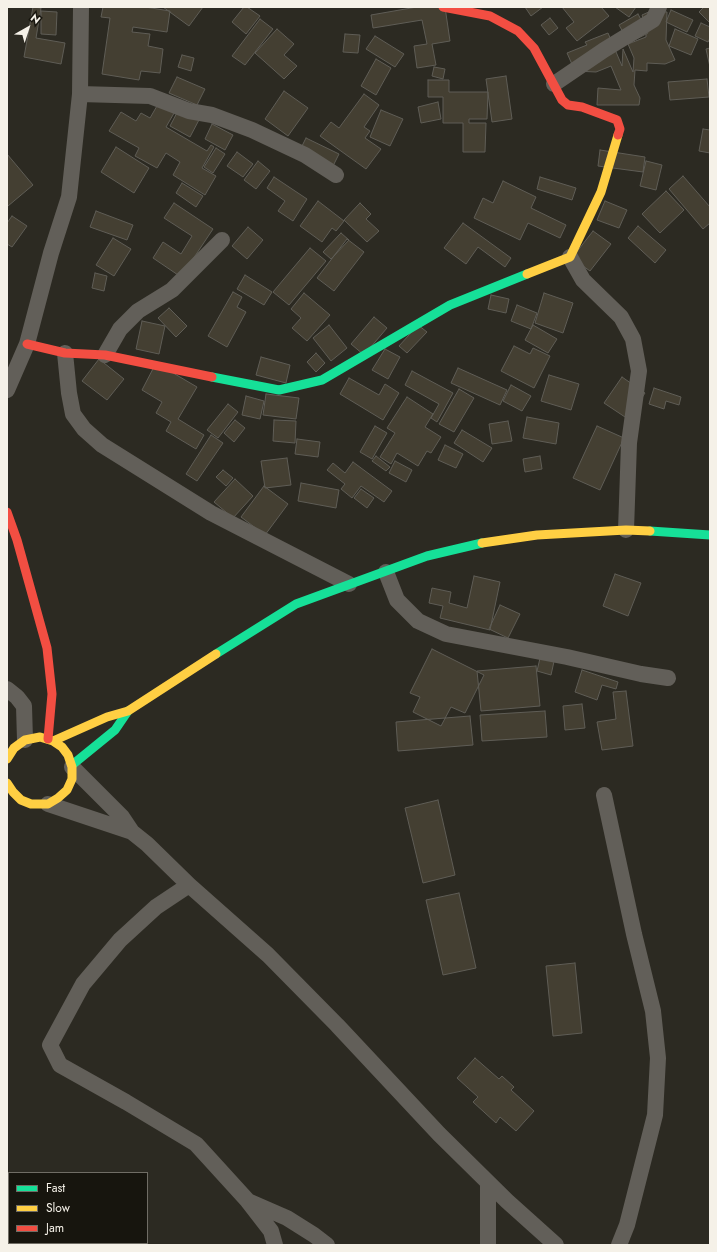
<!DOCTYPE html>
<style>
body{margin:0}
#map{position:relative;width:717px;height:1252px;overflow:hidden;background:#2c2a22;font-family:Jost,sans-serif}
canvas{display:block}
.frame{position:absolute;inset:0;border:8px solid #f5f1e8;pointer-events:none}
.legend{position:absolute;left:8px;top:1172px;width:140px;height:72px;box-sizing:border-box;background:#17150e;border:1px solid #706d65;margin:0;padding:5px 7px;list-style:none;font-size:12px;color:#f5f1e8}
.legend li{display:flex;align-items:center;gap:8px;height:20px}
.legend b{width:20px;border:1px solid #706d65}
.north{position:absolute;left:8px;top:8px;width:40px;height:40px;-webkit-text-stroke:3px #17150e;paint-order:stroke;rotate:39deg;font-size:11px;font-weight:700;line-height:16px;text-align:center;color:#f5f1e8}
.north::after{content:'';display:block;margin:auto;width:14px;height:18px;background:#f5f1e8;clip-path:polygon(50% 0,100% 100%,50% 72%,0 100%)}
</style>
<div id="map">
<canvas width="717" height="1252"></canvas>
<div class="frame"></div>
<ul class="legend">
<li><b style="height:5px;background:#16e098"></b>Fast</li>
<li><b style="height:5px;background:#ffcf43"></b>Slow</li>
<li><b style="height:5px;background:#f24e42"></b>Jam</li>
</ul>
<div class="north">N</div>
</div>
<script>
const ctx = document.querySelector('canvas').getContext('2d');
ctx.lineJoin = 'round';
function fill(path, color) { ctx.fillStyle = color; ctx.fill(path, 'evenodd'); }
const poly = rows => new Path2D(rows.map(r => 'M' + r).join(''));
function strokePath(path, color, width, dash) { ctx.strokeStyle = color; ctx.lineWidth = width; ctx.lineCap = dash ? 'butt' : 'round'; ctx.setLineDash(dash || []); ctx.stroke(path); }
const building = poly([
 [33,7,41,8,36,38,65,43,61,64,24,57,33,7],
 [103,7,145,7,170,11,167,32,133,27,132,32,150,34,148,46,163,49,160,73,141,71,139,80,102,74,110,18,101,17,103,7],
 [163,7,203,7,189,26,163,7],
 [244,7,247,7,260,16,246,34,232,22,244,7],
 [417,7,445,7,450,41,432,44,436,65,417,68,414,46,427,44,422,20,373,28,371,15,417,7],
 [525,7,543,7,531,16,525,7],
 [562,7,601,7,609,16,577,41,566,28,574,22,562,7],
 [615,7,636,7,629,17,615,7],
 [704,7,710,7,710,23,699,12,704,7],
 [671,10,693,20,687,32,666,22,671,10],
 [41,11,57,12,56,35,41,34,41,11],
 [651,11,667,12,666,40,675,60,665,64,647,63,647,71,635,70,634,85,640,98,639,105,597,105,598,88,621,90,611,66,596,72,575,71,567,53,587,45,585,42,608,33,622,66,623,49,633,72,634,58,628,44,646,37,646,26,642,15,651,11],
 [638,14,648,33,629,43,619,25,638,14],
 [550,18,558,28,549,35,541,25,550,18],
 [260,19,273,29,245,65,232,56,260,19],
 [701,23,710,27,710,38,708,42,695,36,701,23],
 [277,29,294,44,284,55,297,66,284,79,255,53,277,29],
 [675,29,698,39,691,55,669,46,675,29],
 [345,34,360,35,358,53,343,52,345,34],
 [375,36,404,54,395,67,366,49,375,36],
 [710,48,710,67,706,49,710,48],
 [182,55,194,58,191,71,178,67,182,55],
 [376,59,391,68,376,95,361,86,376,59],
 [434,67,445,69,443,79,432,76,434,67],
 [506,76,512,119,492,122,486,79,506,76],
 [177,77,205,89,197,105,169,93,177,77],
 [707,79,709,97,670,100,668,82,707,79],
 [428,80,449,80,449,92,488,92,487,119,469,119,469,123,486,123,485,152,463,152,463,123,443,123,443,97,428,97,428,80],
 [284,91,308,108,288,136,265,119,284,91],
 [364,94,379,105,364,127,370,131,365,138,381,149,366,169,320,136,331,122,339,128,364,94],
 [161,99,177,108,166,127,207,151,211,145,214,147,202,168,216,176,205,195,173,175,180,162,166,153,157,168,135,156,139,148,109,131,121,112,136,121,141,113,150,118,161,99],
 [438,102,441,119,421,123,418,107,438,102],
 [180,107,200,118,190,137,170,126,180,107],
 [381,110,403,119,390,146,370,137,381,110],
 [212,124,233,135,225,150,205,139,212,124],
 [703,129,710,130,710,153,699,151,703,129],
 [306,138,339,154,331,170,298,154,306,138],
 [116,147,149,168,134,193,101,172,116,147],
 [216,148,225,154,213,173,204,167,216,148],
 [600,150,645,157,643,172,598,166,600,150],
 [237,152,253,164,243,177,227,166,237,152],
 [7,154,33,185,8,206,7,205,7,154],
 [258,161,270,171,256,189,244,180,258,161],
 [646,161,662,165,656,190,640,186,646,161],
 [683,176,710,207,710,223,703,229,669,189,683,176],
 [274,177,307,199,293,221,278,211,285,201,267,188,274,177],
 [540,177,576,188,572,200,537,189,540,177],
 [503,181,536,197,531,208,566,225,560,238,528,223,520,240,474,218,483,198,493,203,503,181],
 [182,183,203,196,196,207,176,193,182,183],
 [666,191,684,210,660,233,642,214,666,191],
 [318,201,344,221,336,231,332,228,322,242,300,226,318,201],
 [605,201,627,210,619,228,597,220,605,201],
 [174,203,213,229,181,277,153,258,163,242,181,254,192,236,164,218,174,203],
 [360,203,371,214,366,219,379,231,367,242,344,220,360,203],
 [96,211,133,225,127,240,90,227,96,211],
 [12,216,27,226,12,247,7,244,7,223,12,216],
 [463,223,511,258,505,267,478,247,466,264,444,248,463,223],
 [638,226,666,250,655,263,628,238,638,226],
 [248,227,263,240,247,259,232,246,248,227],
 [593,231,611,244,590,271,572,258,593,231],
 [341,233,349,240,331,259,323,252,341,233],
 [113,238,131,249,114,276,96,265,113,238],
 [347,239,364,252,334,291,317,278,347,239],
 [310,248,326,261,289,305,273,292,310,248],
 [95,273,107,276,104,291,92,288,95,273],
 [245,275,272,292,264,305,237,289,245,275],
 [233,292,242,297,237,307,246,312,227,347,208,336,233,292],
 [304,293,330,315,307,341,292,328,301,318,291,309,304,293],
 [544,293,573,303,563,333,535,323,544,293],
 [491,295,509,299,506,313,488,309,491,295],
 [517,305,537,313,531,329,511,321,517,305],
 [169,308,187,326,176,337,158,318,169,308],
 [374,317,387,328,364,355,351,344,374,317],
 [142,321,165,326,159,354,136,349,142,321],
 [329,325,347,348,331,361,313,338,329,325],
 [418,325,427,332,407,353,399,346,418,325],
 [533,325,557,339,548,353,525,340,533,325],
 [514,346,530,354,533,348,550,356,534,388,501,371,514,346],
 [385,349,400,357,388,379,372,370,385,349],
 [316,353,325,363,316,372,307,362,316,353],
 [261,357,290,365,286,383,256,375,261,357],
 [99,359,124,379,107,400,82,381,99,359],
 [156,363,197,387,178,419,204,435,196,449,166,431,171,422,156,413,162,402,142,390,156,363],
 [458,368,507,390,500,405,451,383,458,368],
 [412,371,453,393,437,422,431,418,439,404,405,385,412,371],
 [549,375,579,384,571,410,541,401,549,375],
 [622,377,645,393,628,419,604,403,622,377],
 [349,378,379,395,385,384,399,393,383,420,340,394,349,378],
 [511,385,531,396,522,411,503,401,511,385],
 [654,388,681,397,679,405,666,401,664,409,649,404,654,388],
 [459,389,474,398,454,432,439,424,459,389],
 [266,394,299,398,296,419,263,415,266,394],
 [246,396,264,401,260,419,242,415,246,396],
 [407,397,433,414,425,427,441,437,431,453,427,451,418,466,397,453,391,464,380,457,395,433,387,428,407,397],
 [228,404,238,412,218,438,207,430,228,404],
 [527,417,559,423,556,444,523,438,527,417],
 [235,420,245,428,234,442,224,433,235,420],
 [274,420,296,421,295,443,273,441,274,420],
 [508,421,512,441,492,444,489,424,508,421],
 [375,426,387,433,372,459,360,452,375,426],
 [597,426,624,438,600,490,573,478,597,426],
 [462,430,492,448,483,462,454,443,462,430],
 [211,435,223,443,197,481,186,474,211,435],
 [297,439,320,442,318,457,295,454,297,439],
 [445,445,463,454,456,468,438,460,445,445],
 [376,456,390,467,386,471,372,461,376,456],
 [540,456,542,469,525,472,523,459,540,456],
 [287,458,291,485,265,488,261,461,287,458],
 [395,461,412,470,406,482,389,473,395,461],
 [353,462,392,491,384,502,361,486,352,498,341,489,345,484,327,470,333,463,345,473,353,462],
 [223,470,233,478,226,486,216,477,223,470],
 [235,479,253,496,233,518,214,502,235,479],
 [301,483,339,490,336,508,298,501,301,483],
 [264,486,288,504,265,535,241,517,264,486],
 [361,489,374,498,367,508,354,498,361,489],
 [615,574,641,583,628,616,603,606,615,574],
 [474,576,500,582,490,630,440,618,443,606,429,603,432,588,451,592,449,603,467,608,474,576],
 [500,605,520,614,508,638,489,629,500,605],
 [432,649,484,675,465,713,451,707,441,726,413,712,420,697,410,693,432,649],
 [541,654,555,657,551,675,537,671,541,654],
 [536,666,540,706,481,711,477,671,536,666],
 [582,670,618,682,616,689,602,685,597,700,575,692,582,670],
 [626,691,633,746,602,750,597,722,616,719,613,692,626,691],
 [582,704,585,728,565,730,563,706,582,704],
 [545,711,547,737,482,741,480,715,545,711],
 [470,716,473,745,398,751,396,722,470,716],
 [438,800,455,875,423,883,405,808,438,800],
 [459,893,476,968,443,975,426,900,459,893],
 [575,963,582,1033,553,1036,546,966,575,963],
 [475,1058,499,1079,502,1076,514,1087,511,1090,534,1111,516,1131,500,1117,496,1123,473,1102,478,1097,457,1078,475,1058]
]);
fill(building, '#443f32');
strokePath(building, '#5f5d56', 1);
strokePath(poly([
 [554,84,604,50,653,20,659,7],
 [80,94,150,96,189,111,212,115,252,130,305,155,336,175],
 [570,257,583,280,621,317,633,339,639,371,629,443,626,530],
 [65,353,69,393,73,414,84,429,102,445,211,513,349,584],
 [105,355,120,329,138,311,172,290,222,240],
 [7,390,27,344,51,253,69,197,80,94,81,7],
 [386,572,397,600,418,621,446,634,567,657,641,674,668,678],
 [7,689,17,697,24,706,25,740],
 [72,767,122,817,132,832,147,844,189,885,268,955,337,1025,439,1134,507,1201,556,1245],
 [604,795,634,934,653,1011,658,1058,655,1115,627,1225,619,1245],
 [48,804,132,832],
 [189,885,156,907,120,940,83,984,50,1045,60,1065,126,1102,196,1144,247,1200,271,1231,275,1245],
 [248,1201,287,1218,314,1235,327,1245],
 [7,1222,9,1224],
 [35,1243,38,1245],
 [488,1245,488,1183]
]), '#625f59', 16);
strokePath(poly([
 [212,377,279,390,322,380,450,305,527,274],
 [650,531,710,535],
 [216,654,296,604,427,556,482,543],
 [72,765,115,730,128,711]
]), '#16e098', 9);
strokePath(poly([
 [527,274,570,257,601,192,618,135],
 [482,543,537,535,626,530,650,531],
 [53,741,107,717,128,711,216,654],
 [7,759,14,748,25,740,40,737,53,741,62,747,68,755,72,767,72,779,67,790,58,798,48,804,31,804,21,800,13,792,7,783]
]), '#ffcf43', 9);
strokePath(poly([
 [443,7,490,16,518,31,534,48,562,100,568,105,582,107,617,120,620,129,618,135],
 [27,344,65,353,105,355,212,377],
 [7,512,17,540,47,648,52,694,48,739]
]), '#f24e42', 9);
</script>
